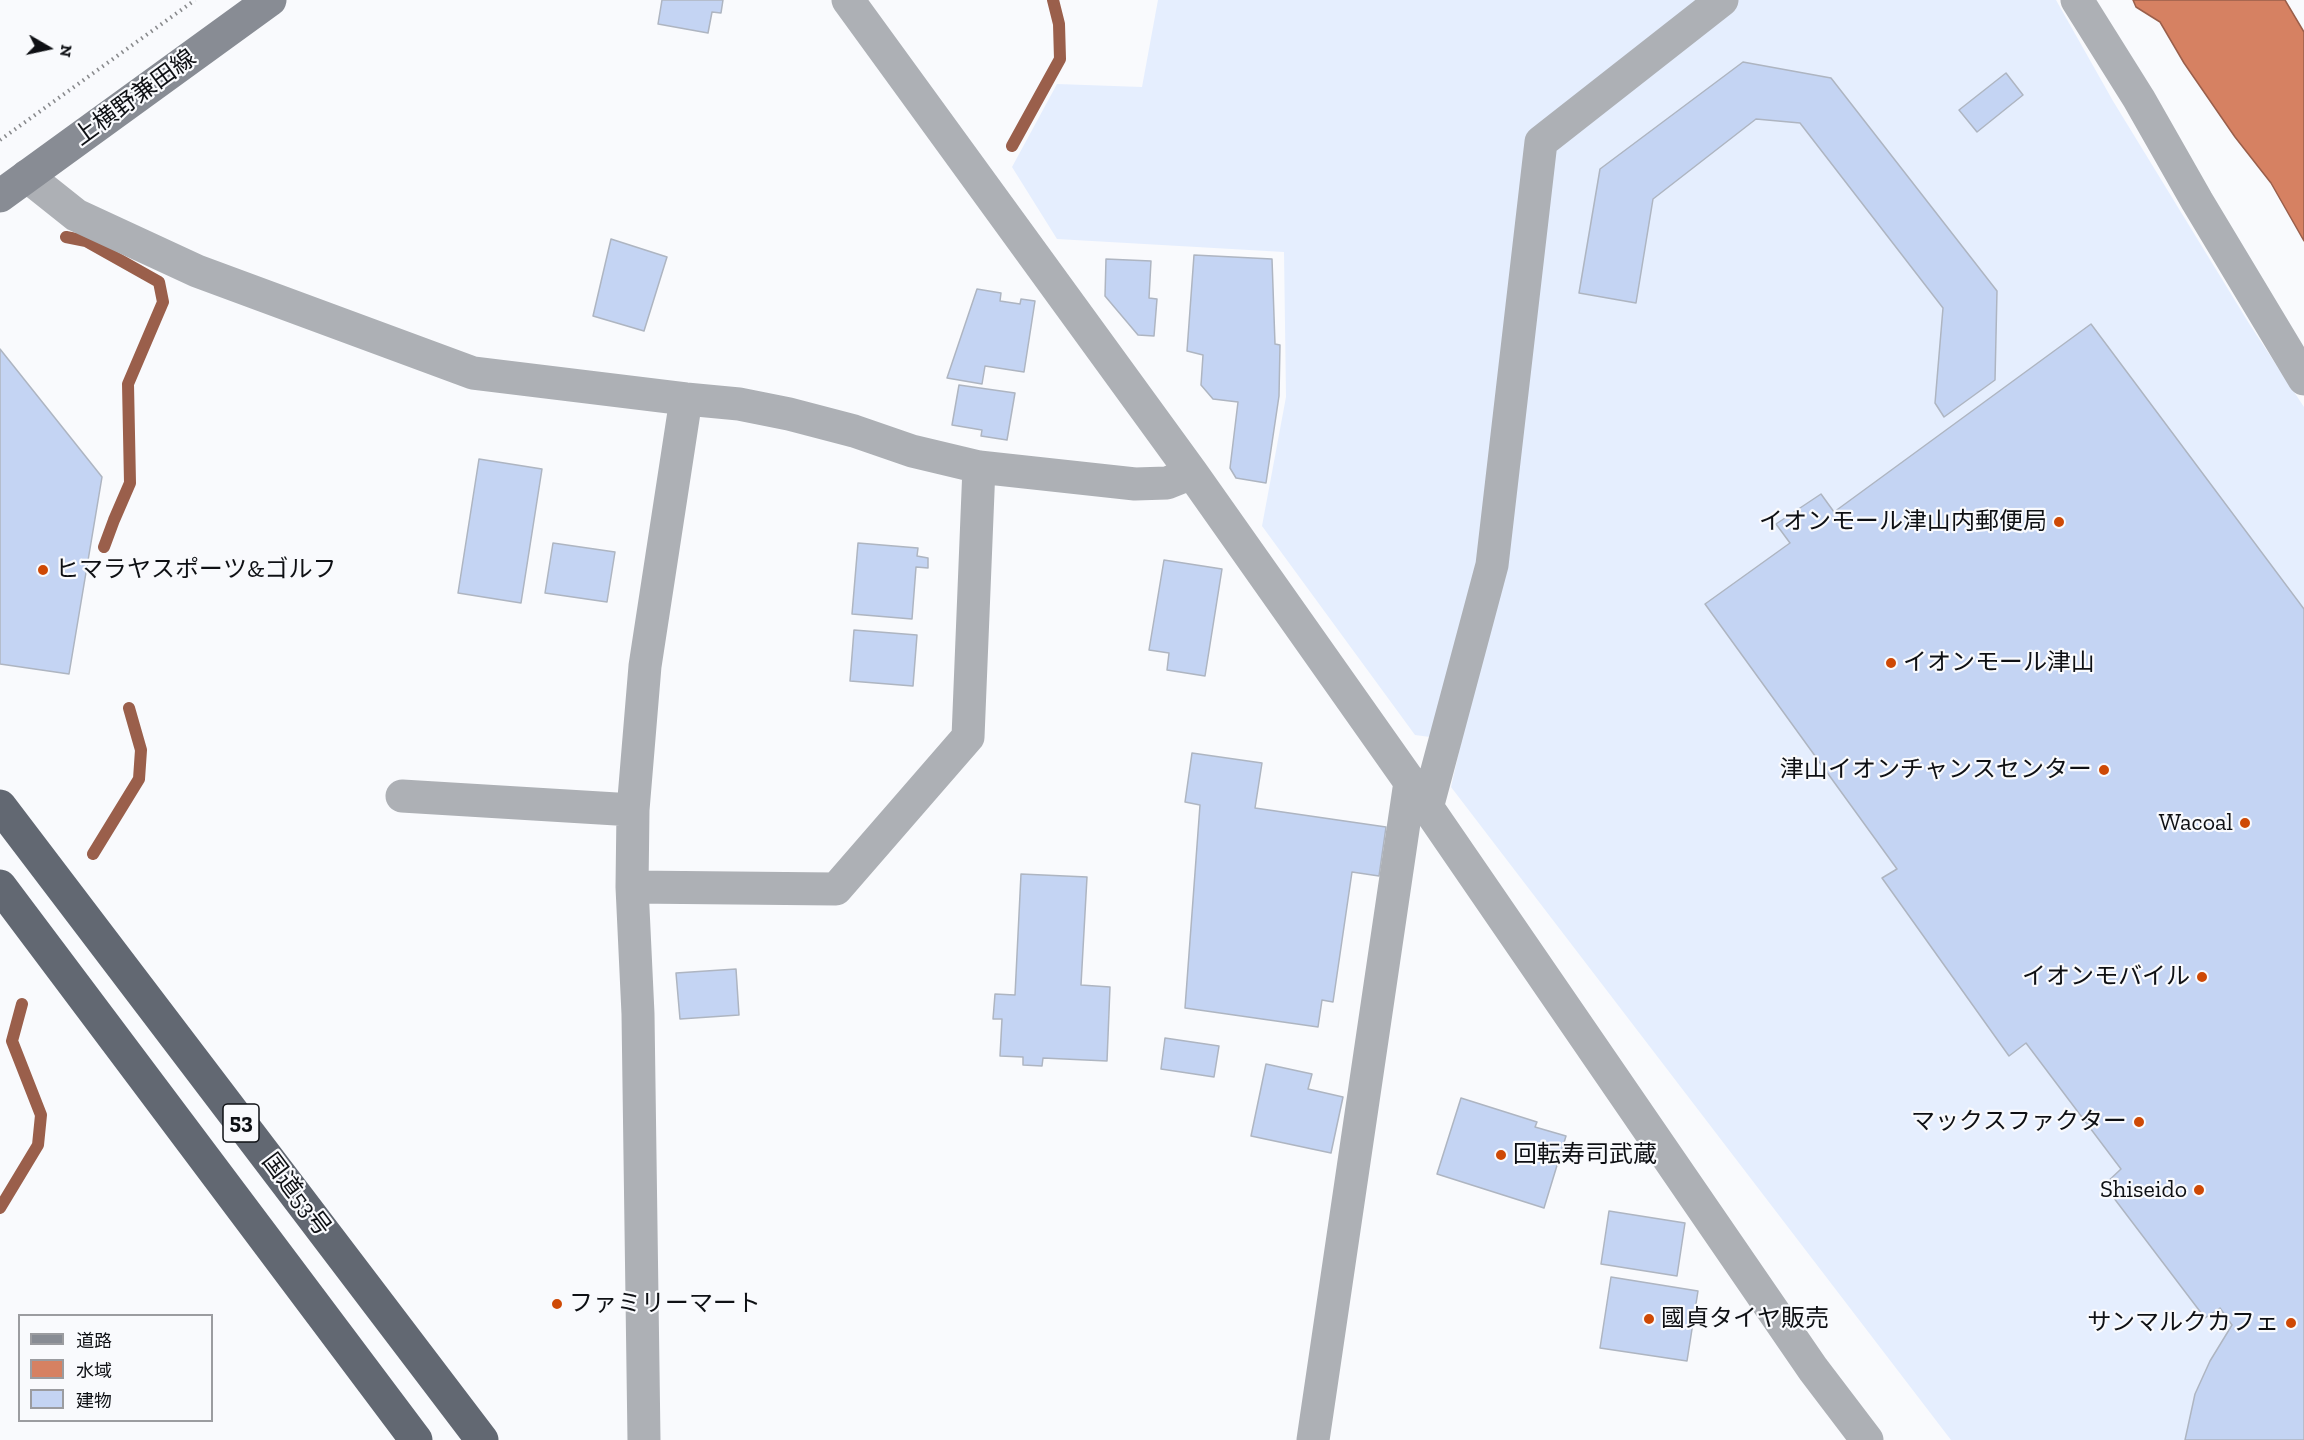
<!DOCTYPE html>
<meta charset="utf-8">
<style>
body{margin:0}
#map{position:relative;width:2304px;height:1440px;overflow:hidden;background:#f9fafd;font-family:"Zilla Slab","Noto Sans JP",serif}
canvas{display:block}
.legend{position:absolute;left:18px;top:1314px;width:195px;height:108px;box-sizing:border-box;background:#f9fafd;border:2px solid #9b9ca0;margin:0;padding:8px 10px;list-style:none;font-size:18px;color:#0e1014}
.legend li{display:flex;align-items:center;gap:12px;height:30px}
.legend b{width:30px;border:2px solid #9b9ca0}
.north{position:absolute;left:18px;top:18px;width:60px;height:60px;-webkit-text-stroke:4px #f9fafd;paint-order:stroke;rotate:99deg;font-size:16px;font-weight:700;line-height:24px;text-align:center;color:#0e1014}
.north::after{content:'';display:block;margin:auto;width:21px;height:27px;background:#0e1014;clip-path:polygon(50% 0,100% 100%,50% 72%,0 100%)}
</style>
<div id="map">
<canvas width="2304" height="1440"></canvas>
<ul class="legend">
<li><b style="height:8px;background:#888c94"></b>道路</li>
<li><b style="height:16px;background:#d68162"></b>水域</li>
<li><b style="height:16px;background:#c4d4f3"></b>建物</li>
</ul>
<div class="north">N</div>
</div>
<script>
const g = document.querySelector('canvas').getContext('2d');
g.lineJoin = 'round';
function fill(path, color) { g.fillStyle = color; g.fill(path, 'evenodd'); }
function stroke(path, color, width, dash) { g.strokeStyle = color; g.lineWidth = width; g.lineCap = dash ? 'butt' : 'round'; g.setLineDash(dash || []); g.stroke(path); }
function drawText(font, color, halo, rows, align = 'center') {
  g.font = font + ' "Zilla Slab","Noto Sans JP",serif'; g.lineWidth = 4.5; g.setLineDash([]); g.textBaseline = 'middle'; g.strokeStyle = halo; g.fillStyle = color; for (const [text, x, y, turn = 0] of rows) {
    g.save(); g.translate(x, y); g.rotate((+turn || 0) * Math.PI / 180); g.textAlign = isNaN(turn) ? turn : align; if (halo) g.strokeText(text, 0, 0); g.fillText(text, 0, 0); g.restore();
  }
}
const built = new Path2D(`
 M1158,0H1698L1530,132L1478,564L1430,737L1415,735L1262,526L1286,397L1284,252L1057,239L1012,167L1057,84L1142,87Z
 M1738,0H2056L2113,101L2250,325L2304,407V1440H1951L1451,787L1507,539L1556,145Z`);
const water = new Path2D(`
 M2133,0H2285L2304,32V241L2271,183L2235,137L2184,63L2160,22L2136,7Z`);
const stream = new Path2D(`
 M1012,146L1060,59L1059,24L1053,0
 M66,237L86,241L159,282L163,302L128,384L130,483L114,520L104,547
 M93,854L139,779L141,750L129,708
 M0,1208L38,1145L41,1115L12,1041L22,1004`);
const building = new Path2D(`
 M662,0H723L721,13L712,12L708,33L658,24Z
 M1743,62L1831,78L1997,291L1995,380L1944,417L1935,403L1943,308L1800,123L1756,119L1653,199L1636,303L1579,293L1600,169Z
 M2006,73L2023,95L1977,132L1959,110Z
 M611,239L667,257L644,331L593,316Z
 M1194,255L1272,259L1275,344L1280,345L1279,396L1266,483L1236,478L1230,468L1238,402L1213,399L1201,385L1203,355L1187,351Z
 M1106,259L1151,261L1149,298L1157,299L1154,336L1138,335L1105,296Z
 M977,289L1001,293L1000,301L1020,304L1021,299L1035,301L1024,372L985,366L982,384L947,378Z
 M2091,324L2304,609V1440H2185L2195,1394L2210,1361L2232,1325L2220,1308L2205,1318L2104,1185L2121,1169L2026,1043L2009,1056L1882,878L1897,869L1705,604L1790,543L1776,524L1821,494L1834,512Z
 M0,349L102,477L69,674L0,664Z
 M959,385L1015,393L1007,440L981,436L982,430L952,425Z
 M479,459L542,469L521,603L458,593Z
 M553,543L615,552L607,602L545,593Z
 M858,543L918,548L917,556L928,558V568L916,567L912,619L852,614Z
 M1164,560L1222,569L1205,676L1167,670L1169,653L1149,650Z
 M854,630L917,635L913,686L850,681Z
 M1192,753L1262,763L1255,808L1386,827L1379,876L1352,872L1333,1002L1322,1000L1318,1027L1185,1008L1200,805L1185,802Z
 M1021,874L1087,877L1081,985L1110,987L1107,1061L1043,1058L1042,1066L1023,1065V1057L1000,1056L1002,1019H993L995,994L1015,995Z
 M736,969L739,1015L680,1019L676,973Z
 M1165,1038L1219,1046L1214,1077L1161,1069Z
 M1266,1064L1312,1074L1308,1089L1343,1097L1331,1153L1251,1136Z
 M1461,1098L1537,1122L1535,1127L1566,1136L1544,1208L1437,1174Z
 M1609,1211L1685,1223L1677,1276L1601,1264Z
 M1611,1277L1698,1291L1687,1361L1600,1348Z`);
const path = new Path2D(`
 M0,140L195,0`);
const minor = new Path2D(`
 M848,0L1192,473L1410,782L1813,1369L1867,1440
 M2077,0L2139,99L2197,201L2304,379
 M27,176L76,215L197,271L473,373L686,399L739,404L789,414L854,431L912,451L979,467L1135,484L1167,483L1192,473
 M402,796L633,810
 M1427,808L1492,565L1541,142L1722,0
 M632,887L836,889L968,737L979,467
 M644,1440L638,1014L632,887L633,810L645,666L686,399
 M1313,1440L1410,782`);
const secondary = new Path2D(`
 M0,196L270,0`);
const trunk = new Path2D(`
 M0,806L482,1440
 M0,886L416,1440`);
const markers = [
 [2059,522,6,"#ce4905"],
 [43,570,6,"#ce4905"],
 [1891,663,6,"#ce4905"],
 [2104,770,6,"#ce4905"],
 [2245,823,6,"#ce4905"],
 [2202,977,6,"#ce4905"],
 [2139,1122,6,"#ce4905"],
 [1501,1155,6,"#ce4905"],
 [2199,1190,6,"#ce4905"],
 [557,1304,6,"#ce4905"],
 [1649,1319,6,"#ce4905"],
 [2291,1323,6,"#ce4905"]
];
const shields = [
 [241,1123,36]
];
const shieldNames = [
 ["53",241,1123]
];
const streetNames = [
 ["上横野兼田線",135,98,-36],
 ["国道53号",296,1195,53]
];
const poiNames = [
 ["イオンモール津山内郵便局",2047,522],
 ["ヒマラヤスポーツ&ゴルフ",55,570,"left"],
 ["イオンモール津山",1903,663,"left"],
 ["津山イオンチャンスセンター",2092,770],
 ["Wacoal",2233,823],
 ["イオンモバイル",2190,977],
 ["マックスファクター",2127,1122],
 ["回転寿司武蔵",1513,1155,"left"],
 ["Shiseido",2187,1190],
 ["ファミリーマート",569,1304,"left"],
 ["國貞タイヤ販売",1661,1319,"left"],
 ["サンマルクカフェ",2279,1323]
];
fill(built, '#e5eefe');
fill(water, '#d68162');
stroke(water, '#9a5f4b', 1.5);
stroke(stream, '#9a5f4b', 12);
fill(building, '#c4d4f3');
stroke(building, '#aeb5c1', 1.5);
stroke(path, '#898a8d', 4, [1.5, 4.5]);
stroke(minor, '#adb0b5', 33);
stroke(secondary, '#888c94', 33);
stroke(trunk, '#626872', 33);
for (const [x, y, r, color] of markers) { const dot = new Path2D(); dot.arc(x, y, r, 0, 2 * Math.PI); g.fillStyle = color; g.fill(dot); stroke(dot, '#f9fafd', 2); }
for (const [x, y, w] of shields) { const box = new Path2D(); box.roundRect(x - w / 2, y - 19, w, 38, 4.5); g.fillStyle = '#f9fafd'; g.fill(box); stroke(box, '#0e1014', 1.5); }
drawText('bold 22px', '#0e1014', null, shieldNames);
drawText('24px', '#0e1014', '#f9fafd', streetNames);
drawText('24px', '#0e1014', '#f9fafd', poiNames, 'right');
</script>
